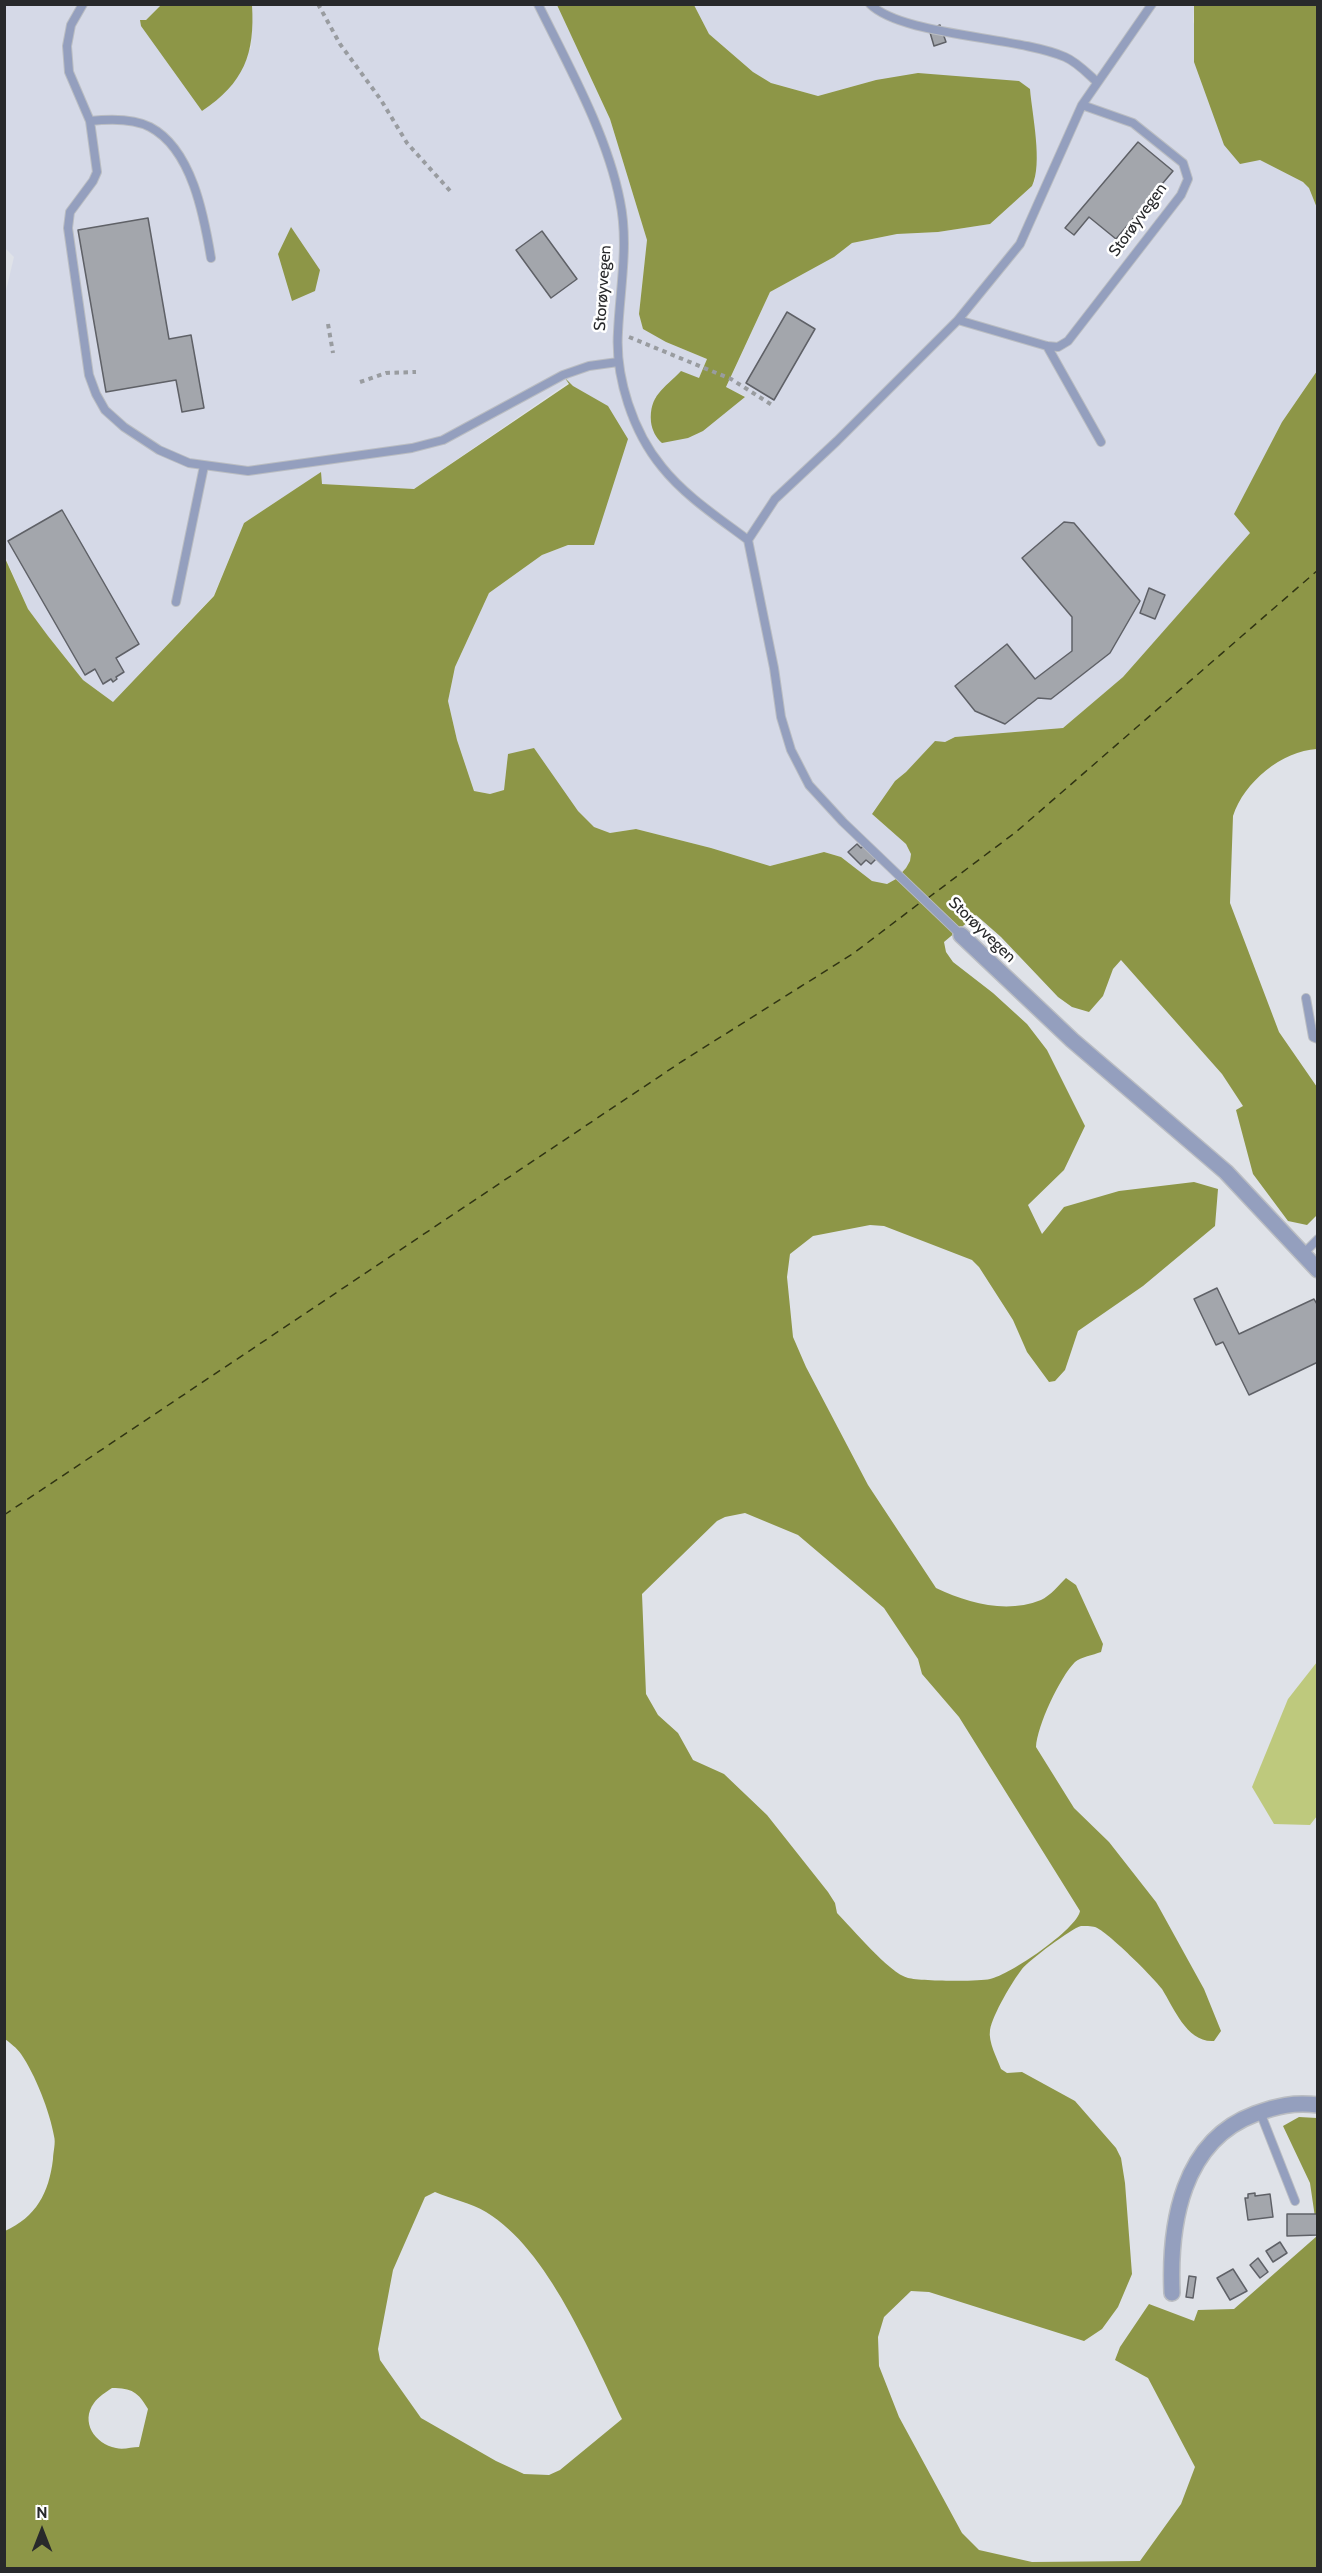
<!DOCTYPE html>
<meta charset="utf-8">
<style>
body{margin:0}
#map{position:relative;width:1322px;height:2573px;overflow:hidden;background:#dfe2e8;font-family:Cabin,sans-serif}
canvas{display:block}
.frame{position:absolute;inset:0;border:6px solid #28292b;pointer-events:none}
.north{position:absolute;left:12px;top:2501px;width:60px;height:60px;-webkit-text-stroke:4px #fff;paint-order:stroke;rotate:0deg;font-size:16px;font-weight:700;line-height:24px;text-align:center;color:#28292b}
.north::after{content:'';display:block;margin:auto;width:21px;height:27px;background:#28292b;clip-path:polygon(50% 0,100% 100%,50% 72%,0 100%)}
</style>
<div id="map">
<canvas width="1322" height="2573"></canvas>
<div class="frame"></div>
<div class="north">N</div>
</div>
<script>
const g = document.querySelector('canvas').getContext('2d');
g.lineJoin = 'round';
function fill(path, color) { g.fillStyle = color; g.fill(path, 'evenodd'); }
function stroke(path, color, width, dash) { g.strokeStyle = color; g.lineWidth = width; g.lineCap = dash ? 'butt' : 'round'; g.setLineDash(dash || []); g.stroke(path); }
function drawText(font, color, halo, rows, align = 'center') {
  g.font = font + ' Cabin,sans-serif'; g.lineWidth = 5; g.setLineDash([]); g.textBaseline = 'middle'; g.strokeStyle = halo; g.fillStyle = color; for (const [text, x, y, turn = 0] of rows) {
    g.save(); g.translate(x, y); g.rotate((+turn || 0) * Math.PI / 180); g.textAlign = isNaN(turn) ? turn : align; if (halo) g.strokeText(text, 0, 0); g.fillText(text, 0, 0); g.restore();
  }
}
const built = new Path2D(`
 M5,5H161L146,20L251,49L252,5H557L610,119L647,240L639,314L666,342L707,359L699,378L654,398L745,396L726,388L770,292L834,257L852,243L897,234L938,232L990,224L1032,186L1035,180L1036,152L1030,89L876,80L818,96L771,83L753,72L709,34L694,5H1194L1193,22L1260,160L1303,182L1309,188L1317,208V371L1282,422L1235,514L1251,533L1123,677L1063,728L955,737L945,742H935L906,772L895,781L872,814L906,844L911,854L910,861L906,868L896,879L887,884L872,881L841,857L824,852L770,866L711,848L636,829L610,833L594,827L578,811L508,754L504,790L490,794L474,791L457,740L448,701L455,667L489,593L542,555L568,545L573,386L569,382L414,489L321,484V472L244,523L214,595L113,702L83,680L48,636L28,609L5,556L4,299L14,257L5,248Z`);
const green = new Path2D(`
 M1317,1662V1816L1310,1825L1274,1824L1252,1787L1288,1699Z`);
const water = new Path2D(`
 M161,5H252C255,54 244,83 202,111L141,26L140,20H146Z
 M557,5H694L709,34L753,72L771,83L818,96L876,80L918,73L1019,81L1030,89C1032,114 1043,164 1032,186L990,224L938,232L897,234L852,243L834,257L770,292L726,387L745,397L703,431L688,438L662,443C656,438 652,430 651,422C649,395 664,389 681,371L699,378L707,359L666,342L643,329L639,314L647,240L610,119Z
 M1194,5H1317V208L1309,188L1303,182L1260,160L1240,164L1224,145L1194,62Z
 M291,227L320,270L315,291L292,301L278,254Z
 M1317,371V749C1282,751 1244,782 1233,816L1230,903L1279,1032L1317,1087V1215L1307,1225L1288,1221L1253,1174L1236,1110L1243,1106L1222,1074L1121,960L1113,969L1103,996L1089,1012L1072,1007L1058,997L1001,937L976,915L944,942L946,952L953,962L993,993L1027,1024L1047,1050L1085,1126L1064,1170L1028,1205L1042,1234L1064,1207L1119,1191L1194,1182L1218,1189L1215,1226L1143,1286L1078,1331L1065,1370L1055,1381L1049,1382L1027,1352L1013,1320L979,1267L972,1260L884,1226L870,1225L813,1236L790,1254L787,1277L793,1337L806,1367L868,1485L936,1588C968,1603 1006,1614 1041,1600C1050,1596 1059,1585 1066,1578L1076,1585L1103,1644L1101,1652C1093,1655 1081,1657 1075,1662C1060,1677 1037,1726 1036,1747L1074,1808L1109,1842L1156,1902L1204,1989L1221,2031L1214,2041C1187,2043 1174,2008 1162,1989C1154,1978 1107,1931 1095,1927C1092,1926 1084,1926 1081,1926C1072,1928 1028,1961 1022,1969C1012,1982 993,2014 990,2030C988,2042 997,2058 1001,2069L1007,2073L1022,2072L1075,2101L1116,2148L1121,2158L1125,2183L1132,2274L1118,2307L1102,2329L1084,2341L929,2292L911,2291L884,2317L878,2337L879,2366L899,2417L962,2533L979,2550L1032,2562L1140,2561L1181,2504L1195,2467L1148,2378L1115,2360L1120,2347L1149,2304L1194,2321L1198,2310L1234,2309L1317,2236V2568H5V2231C36,2217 49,2193 53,2159C53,2152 56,2143 54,2136C50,2112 35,2074 21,2054C17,2048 10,2043 4,2038V556L28,609L48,636L83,680L113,702L214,596L244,523L321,472L322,484L414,489L569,384L565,378L573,386L608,406L628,439L594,545H568L542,555L489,593L455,667L448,701L457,740L474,791L490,794L504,790L508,754L534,748L578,811L594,827L610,833L636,829L711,848L770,866L824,852L841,857L872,881L887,884L896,879L906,868L910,861L911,854L906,844L872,814L895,781L906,772L935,741L945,742L955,737L1063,728L1123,677L1250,533L1234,514L1282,422ZM745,1513L798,1535L884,1608L918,1659L922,1674L959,1717L1080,1911C1077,1929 1010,1975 990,1979C978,1982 920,1981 908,1978C889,1973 852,1928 837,1913L835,1903L828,1892L767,1815L724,1774L693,1760L678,1733L658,1715L646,1694L642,1594L717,1521L725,1517ZM435,2192C451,2199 471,2203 486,2212C548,2249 591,2355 622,2419L560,2470L549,2475L524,2474L496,2461L421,2418L380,2360L378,2349L393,2270L425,2197ZM112,2388C132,2388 138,2392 148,2409L139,2447C132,2447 123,2450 116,2448C95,2444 80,2422 94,2403C98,2397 106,2392 112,2388Z
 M1299,2117L1317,2118V2231L1310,2183L1283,2126Z`);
const ferry = new Path2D(`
 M928,898L1016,832L1318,570
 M4,1515L681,1062L854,953L921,902`);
const building = new Path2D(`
 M940,25L946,42L934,46L929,29Z
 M1138,142L1173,171L1116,239L1089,217L1074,235L1065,228Z
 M148,218L169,339L191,335L204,408L182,412L176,380L106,392L78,230Z
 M542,231L577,279L551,298L516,250Z
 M787,312L815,329L774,400L746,383Z
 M62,510L139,644L116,658L124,672L116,677L117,679L113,682L111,679L103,684L95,669L85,675L8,541Z
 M1064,522L1074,523L1140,601L1110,653L1051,699L1038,698L1005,724L975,711L955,686L1007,644L1035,679L1072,651V617L1022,558Z
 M1149,588L1165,595L1155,619L1140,613Z
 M857,844L861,848L863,846L876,859L871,864L866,860L861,865L848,852Z
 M1217,1288L1239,1334L1314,1299L1318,1306V1362L1249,1395L1223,1342L1216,1345L1194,1299Z
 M1255,2193V2196L1270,2194L1273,2217L1248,2220L1245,2198H1248V2194Z
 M1287,2214H1318V2235L1287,2236Z
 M1280,2242L1287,2253L1273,2262L1266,2251Z
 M1258,2258L1268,2272L1260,2278L1250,2265Z
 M1233,2269L1247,2291L1230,2300L1217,2278Z
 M1189,2276L1196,2277L1193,2298L1186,2297Z`);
const path = new Path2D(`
 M318,4L340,44L381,100L407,143L452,193
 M328,324L333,353
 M629,337L731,379L772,405
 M360,382L386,373L416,372`);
const lane = new Path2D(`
 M83,4L71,25L67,46L69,72L90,121L97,172L93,181L70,212L68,228L89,375L96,394L105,410L124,427L159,450L189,463L248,471L412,448L443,440L563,375L589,366L618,362
 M538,4C568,65 607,134 620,201C629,244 620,288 618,332C615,377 633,432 662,467C685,496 719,518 748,540L774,668L781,717L791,750L809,785L843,822L961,935
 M870,4C902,36 1016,36 1065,57C1077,62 1088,74 1097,82
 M90,121C108,119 133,118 150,127C192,149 204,216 211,258
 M958,320L1047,346L1058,347L1068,341L1181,195L1188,179L1183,163L1133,123L1082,105
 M1047,346L1101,442
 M748,540L775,499L837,441L958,320L1020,244L1082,105L1152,4
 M176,602L204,466
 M1306,998L1313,1037L1318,1039
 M1303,1254L1318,1239
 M1260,2112L1295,2201`);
const street = new Path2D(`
 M961,935L1072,1040L1226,1172L1318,1270
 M1172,2293C1169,2224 1182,2141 1255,2114C1277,2106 1294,2102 1318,2105`);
const streetNames = [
 ["Storøyvegen",1138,220,-54],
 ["Storøyvegen",603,288,-86],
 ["Storøyvegen",982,930,44]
];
fill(built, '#d5d9e7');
fill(green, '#bec97d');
fill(water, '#8d9647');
stroke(ferry, '#313513', 1.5, [8, 6]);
fill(building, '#a3a6ac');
stroke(building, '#5f6167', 1.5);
stroke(lane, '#babdc2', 10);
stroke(street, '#babdc2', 18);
stroke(path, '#999ca0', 4, [4.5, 4.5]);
stroke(lane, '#949fbe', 8);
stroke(street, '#949fbe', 15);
drawText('16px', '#28292b', '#fff', streetNames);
</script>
